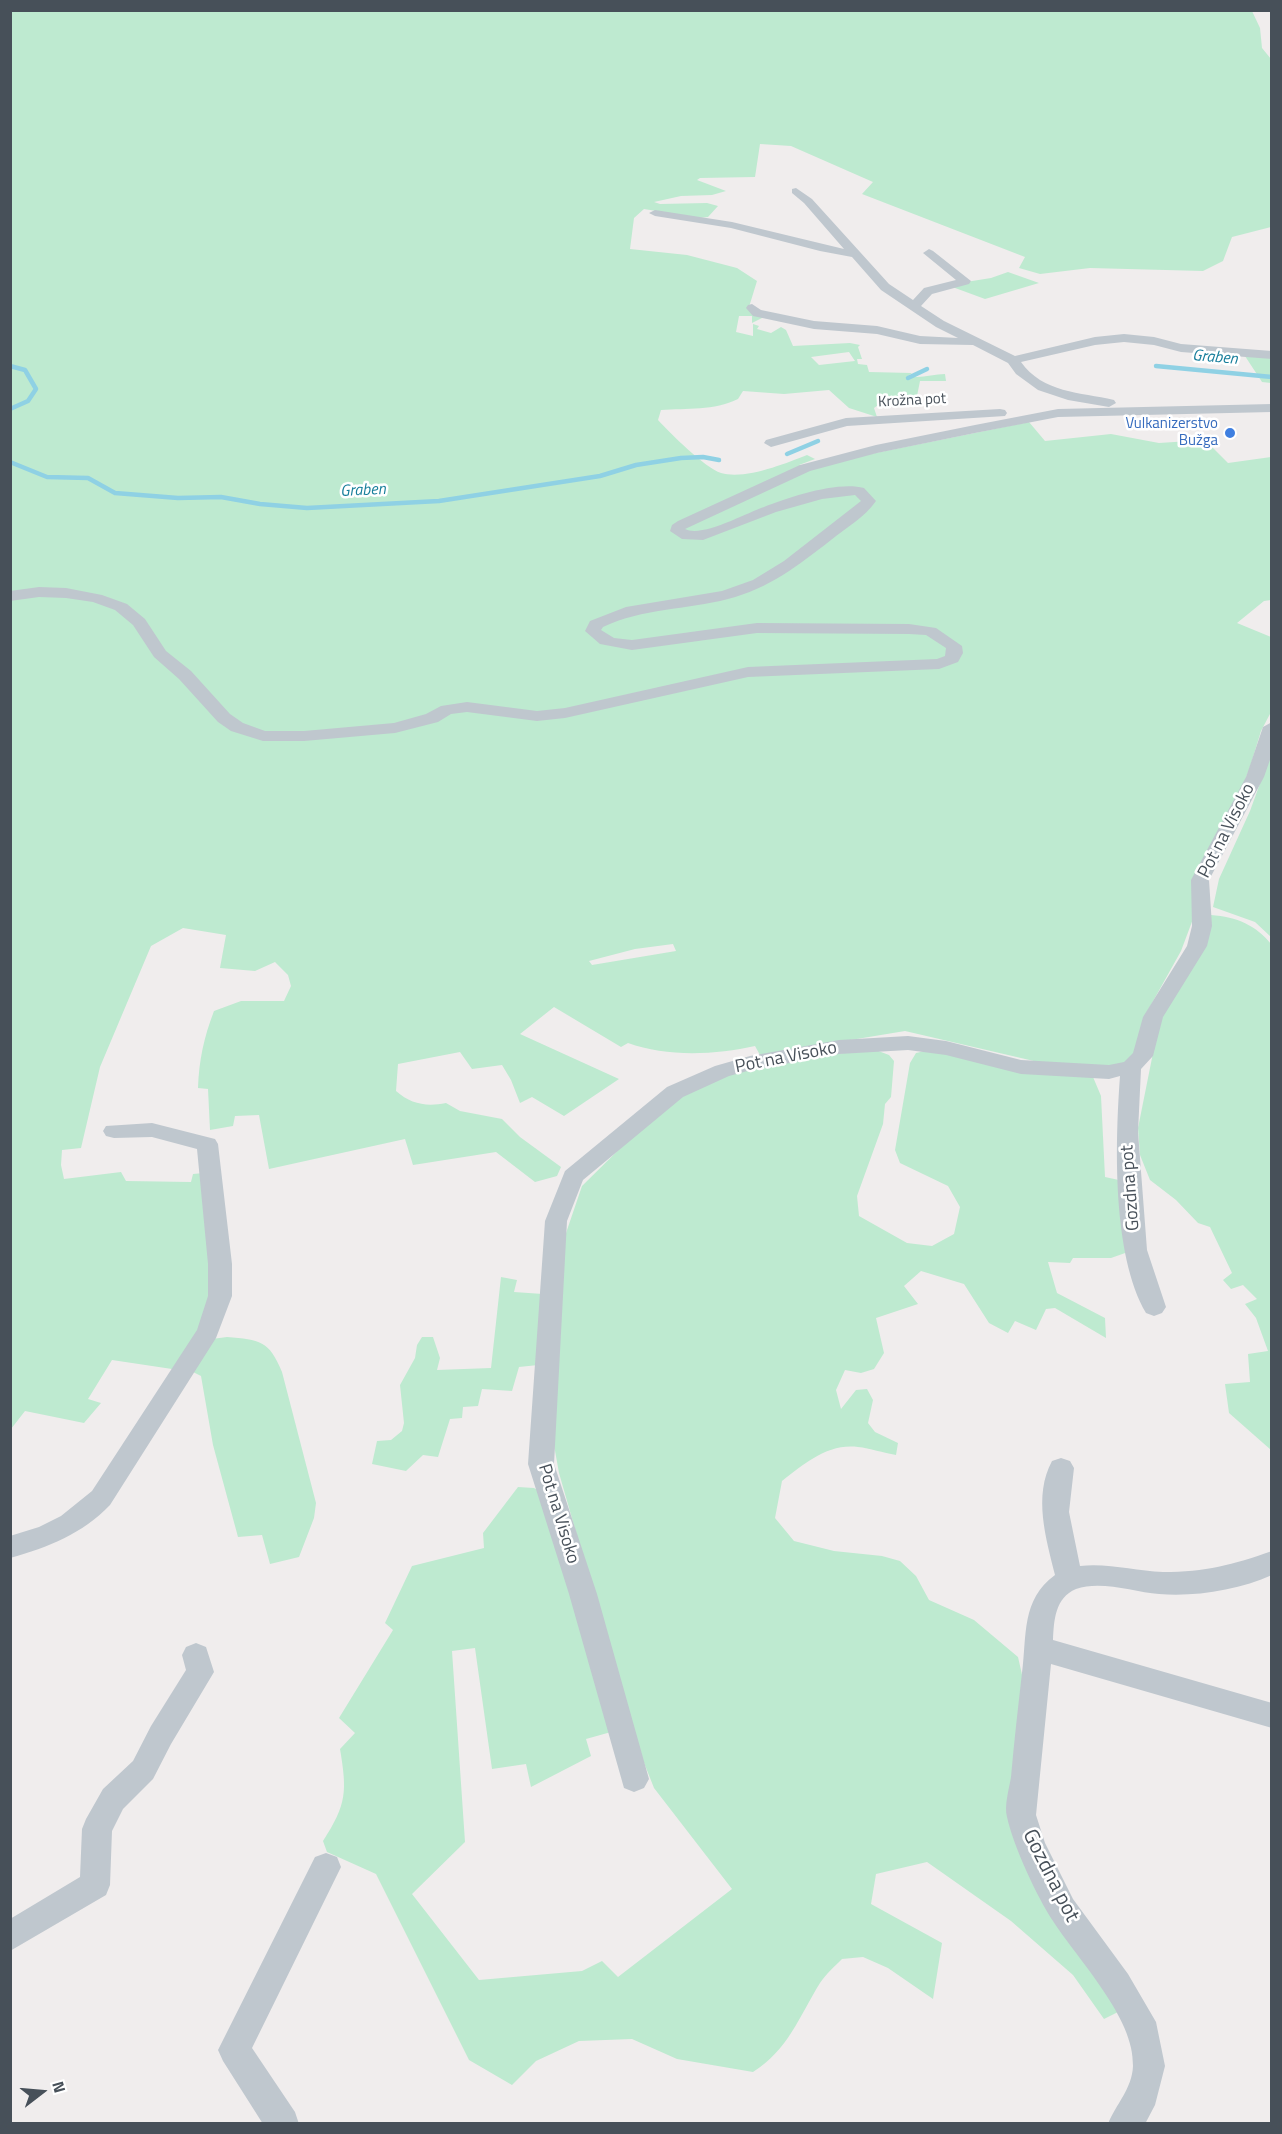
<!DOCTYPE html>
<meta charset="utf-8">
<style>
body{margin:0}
#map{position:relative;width:1282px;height:2134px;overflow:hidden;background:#f0eded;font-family:"Titillium Web",sans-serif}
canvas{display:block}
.frame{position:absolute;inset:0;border:12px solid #475059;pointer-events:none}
.north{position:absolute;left:12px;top:2062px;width:60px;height:60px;-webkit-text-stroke:4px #fff;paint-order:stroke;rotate:74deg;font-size:16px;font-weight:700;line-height:24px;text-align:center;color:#475059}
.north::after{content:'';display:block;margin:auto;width:21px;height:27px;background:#475059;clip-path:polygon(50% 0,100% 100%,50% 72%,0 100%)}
</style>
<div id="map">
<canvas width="1282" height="2134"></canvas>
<div class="frame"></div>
<div class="north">N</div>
</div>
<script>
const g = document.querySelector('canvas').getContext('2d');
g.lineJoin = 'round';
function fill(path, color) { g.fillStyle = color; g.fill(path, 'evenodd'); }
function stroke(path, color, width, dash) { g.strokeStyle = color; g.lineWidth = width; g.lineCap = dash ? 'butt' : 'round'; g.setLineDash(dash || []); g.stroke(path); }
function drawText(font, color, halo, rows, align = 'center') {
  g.font = font + ' "Titillium Web",sans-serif'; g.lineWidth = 5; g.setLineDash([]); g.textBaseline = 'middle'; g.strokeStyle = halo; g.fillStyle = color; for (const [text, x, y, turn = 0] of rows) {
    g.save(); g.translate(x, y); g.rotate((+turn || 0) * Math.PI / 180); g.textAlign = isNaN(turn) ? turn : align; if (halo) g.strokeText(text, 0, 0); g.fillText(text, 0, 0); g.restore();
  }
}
const green = new Path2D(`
 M11,11H1252L1260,28L1262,48L1271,59V227L1232,237L1223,261L1203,271L1090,268L1040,274L1019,268L1025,257L862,194L873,182L791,146L760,144L755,177L700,178L697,180L726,191L712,195L681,196L654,202L660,204L707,203L718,206L708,217L699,218L644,209L634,218L630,249L687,255L737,268L757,281L749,307L766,316L752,323V316H739L736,332L753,336V324L759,326L757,329L771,333L781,327L786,330L793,346L850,343L860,345L858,347L862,359H857L858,364L867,365L869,372L912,373L908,376C920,379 933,374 945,374L946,381H920L917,396C899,395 889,396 874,408L877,417L849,408L829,390L784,394L743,391L738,399C714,411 687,408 661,410L658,420C670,433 705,468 721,473C745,480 784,464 807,455L815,459L799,465H816L1029,422L1045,441L1111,434L1159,443L1205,440L1228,463L1271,457V600L1264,601L1237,623L1271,637V712L1261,731L1250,767L1181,951L1147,1012L1139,1045L1126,1064L1111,1067L1051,1065L905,1031L760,1055L755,1046C715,1055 666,1057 628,1043L621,1047L554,1007L520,1034L619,1079L564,1116L532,1097L520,1103L511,1080L502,1065L472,1069L460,1052L398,1064L396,1091C411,1104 426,1107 446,1103L460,1111L502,1119L520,1137L561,1167L557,1176L535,1182L496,1152L413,1165L405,1139L269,1169L259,1115L235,1116L233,1126L210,1130L208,1089L198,1088C199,1060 204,1037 214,1011L241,1001H284L291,986L288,975L275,962L255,971L220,968L226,935L183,928L151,946L100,1067L81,1148L62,1150L61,1165L64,1179L121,1172L126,1181L191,1182L193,1174L204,1173L211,1305L201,1331L172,1369L112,1360L88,1399L101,1403L84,1423L25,1411L11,1429ZM849,352L855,361L819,365L811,357ZM673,944L676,951L592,965L589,961L635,949Z
 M1008,272L1039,283L985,299L947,285L991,278Z
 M1243,353L1271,355V383L1262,382Z
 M1271,753V937L1255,922L1213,907L1219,879L1250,811Z
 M1211,915C1237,917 1256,925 1272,945L1271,1450L1229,1413L1225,1384L1250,1382L1248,1354L1268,1351L1256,1318L1245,1304L1257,1299L1243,1285L1231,1289L1223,1280L1232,1273L1210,1227L1198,1223L1176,1200L1150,1180L1140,1155L1138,1128L1152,1058L1158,1018L1205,947Z
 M873,1049L889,1055L894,1061L891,1097L885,1104L883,1124L857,1196L859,1216L907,1243L932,1246L954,1234L960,1207L948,1186L900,1163L895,1150L910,1063L916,1053L929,1050L1093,1077L1101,1096L1105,1177L1128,1182V1252L1111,1258H1073L1070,1263L1048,1262L1057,1293L1105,1318L1106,1338L1055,1308L1046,1309L1036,1330L1015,1321L1008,1333L989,1323L964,1284L921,1271L904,1286L918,1304L876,1318L884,1353L874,1369L861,1373L845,1370L836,1390L841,1409L856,1390L867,1389L873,1400L868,1423L875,1432L898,1443L896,1455C883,1453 870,1448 858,1447C828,1443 804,1464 782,1481L775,1518L794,1541L834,1551L882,1556L900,1561L916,1576L929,1600L974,1620L1018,1657L1023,1679L1012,1805L1122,2010L1104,2019L1073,1975L1011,1921L927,1862L876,1874L871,1904L942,1943L933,1999L888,1968L863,1957L842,1959C835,1966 826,1974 820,1983C799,2017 788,2050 753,2072L677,2059L632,2039L579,2041L536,2061L512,2085L469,2060L376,1874L327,1852L323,1841C347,1804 347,1791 340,1749L355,1733L339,1718L393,1630L385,1623L412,1566L484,1548L483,1533L518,1487L534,1488L549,1497L611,1732L586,1739L591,1756L531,1787L526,1764L492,1769L475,1648L452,1651L465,1842L412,1894L479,1980L582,1971L602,1961L618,1977L732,1889L654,1788L637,1745L559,1473L552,1434L565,1236L582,1186L669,1100L695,1087L757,1065Z
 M501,1277L517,1280L514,1292L543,1294L538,1365L519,1367L512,1391L482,1389L478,1406L463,1407L462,1418L450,1419L438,1457L423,1455L406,1471L372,1464L377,1441L391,1440L402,1431L404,1423L400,1385L415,1358L417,1345L422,1337H433L440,1358L437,1370L491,1368Z
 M227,1337C260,1340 269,1340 282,1372L316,1503L314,1518L299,1557L270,1564L262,1535L238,1537L213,1445L201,1376L189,1370L212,1339Z`);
const stream = new Path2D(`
 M10,366L25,370L36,389L28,401L10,409
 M1156,366L1272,377
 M908,378L927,369
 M787,454L818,441
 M10,462L47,477L88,478L115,493L178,498L221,497L260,504L307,508L439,501L600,476L636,465L681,458L703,457L719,460`);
const minor = new Path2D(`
 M796,188L812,199L889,284L913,300L924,288L956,280L923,253L929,249L933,251L971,281L969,284L932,294L921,306L944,321L1015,356L1095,337L1124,334L1154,337L1181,344L1272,351V359L1181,352L1154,345L1124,342L1095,345L1021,362C1043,393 1080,392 1114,400L1116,403L1109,407L1068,400L1038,390L1016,374L1008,363L973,345L920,344L877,334L814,329L753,316L746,308L748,305L752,304L761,310L814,321L877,326L920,336L958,338L936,327L881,290L852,257L820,251L731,228L655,216L649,213L655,210L732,222L844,249L804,203L792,193V189Z
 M1272,404V412L1058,417L975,433L877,453L810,471L685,529C702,538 746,513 764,507C790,497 837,481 864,488L876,501C865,517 846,528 831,540C799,565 768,589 728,599C686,610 643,608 603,627L601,630L614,638L632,640L757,623L909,624L936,628L962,646L963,653L958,662L939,669L748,677L565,718L537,721L467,712L451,714L438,722L395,733L304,741H263L231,731L218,722L179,679L154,657L133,625L115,610L93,602L66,598L39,597L10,601V591L39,587L66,588L102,595L127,604L145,619L166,651L191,671L230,714L243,723L265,731H304L394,723L426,714L441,706L467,702L537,711L565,708L748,667L937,659L945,656L946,648L926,635L909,634L757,633L632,650L600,644L585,631L590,621L626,607L722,591L753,580L784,561L861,501L855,495L822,499L776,512L703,540L682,539L670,531L672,525L678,521L800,465L876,445L975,425L1058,409Z
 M1000,409L1005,410L1007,413L1005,416L847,426L771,447L764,443L766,440L846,418Z
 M1272,722V754L1264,777L1209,880L1212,926L1207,946L1163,1017L1153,1056L1141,1069L1138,1132L1147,1250L1166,1307L1162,1313L1154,1316L1146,1313C1112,1254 1115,1144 1120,1076L1109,1079L1021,1074L946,1055L908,1050L839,1054L751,1070L729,1076L683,1097L583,1180L567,1221L554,1464L597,1594L649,1779L644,1788L634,1792L624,1788L569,1594L528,1464L545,1221L565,1171L667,1087L715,1066L750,1056L839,1040L908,1036L946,1041L1021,1060L1109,1065L1124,1062L1133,1053L1143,1017L1187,946L1192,926L1191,880L1246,777L1263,727Z
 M152,1123L215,1139L218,1144L232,1264V1296L216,1338L110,1505C82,1534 49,1547 10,1558V1536L39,1527L61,1516L92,1491L197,1330L208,1296V1264L197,1149L152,1137L114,1138L106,1136L103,1131L106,1126Z
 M1061,1458L1070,1461L1074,1468L1069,1512L1080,1566C1109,1563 1135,1571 1163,1572C1206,1572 1232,1565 1272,1551V1575C1239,1590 1195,1597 1159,1594C1134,1592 1101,1580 1076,1589C1055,1598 1054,1620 1053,1640L1272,1703V1728L1051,1664L1036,1815L1045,1843L1073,1899L1128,1974L1156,2022L1165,2066L1155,2105L1145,2124H1108C1116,2104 1132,2089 1133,2066C1135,2018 1078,1960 1053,1921C1037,1897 1013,1845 1007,1817C1004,1806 1009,1789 1011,1777C1014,1742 1018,1708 1022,1673C1027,1635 1021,1600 1055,1575C1046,1538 1033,1496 1052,1461Z
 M196,1643L206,1647L214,1672L171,1744L153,1779L123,1809L112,1831L110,1885L106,1895L10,1951V1919L80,1877L82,1829L86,1819L103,1789L133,1761L151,1726L186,1670L182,1655L186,1647Z
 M326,1853L337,1857L341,1867L252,2048L295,2112L299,2124H263L223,2061L218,2050L315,1857Z`);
const markers = [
 [1230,433,6,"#3f7fe0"]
];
const farStreetnames = [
 ["Krožna pot",912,401,-3]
];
const farShopnames = [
 ["Vulkanizerstvo",1218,424],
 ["Bužga",1218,441]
];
const farWaternames = [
 ["Graben",1215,358,5],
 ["Graben",363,491,-3]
];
const streetNames = [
 ["Pot na Visoko",1227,831,-63],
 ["Pot na Visoko",786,1058,-11],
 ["Gozdna pot",1131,1188,-94],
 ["Pot na Visoko",558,1514,73]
];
const nearStreetnames = [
 ["Gozdna pot",1050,1876,63]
];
fill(green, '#beead0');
stroke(stream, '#8fd1e4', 4.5);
fill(minor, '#bfc7ce');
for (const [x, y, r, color] of markers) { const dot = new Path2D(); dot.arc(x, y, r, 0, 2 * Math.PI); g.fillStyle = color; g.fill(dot); stroke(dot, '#fff', 2); }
drawText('15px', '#475059', '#fff', farStreetnames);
drawText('15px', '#366cbe', '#fff', farShopnames, 'right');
drawText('italic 16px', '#177e9b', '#fff', farWaternames);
drawText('18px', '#475059', '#fff', streetNames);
drawText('21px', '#475059', '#fff', nearStreetnames);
</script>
